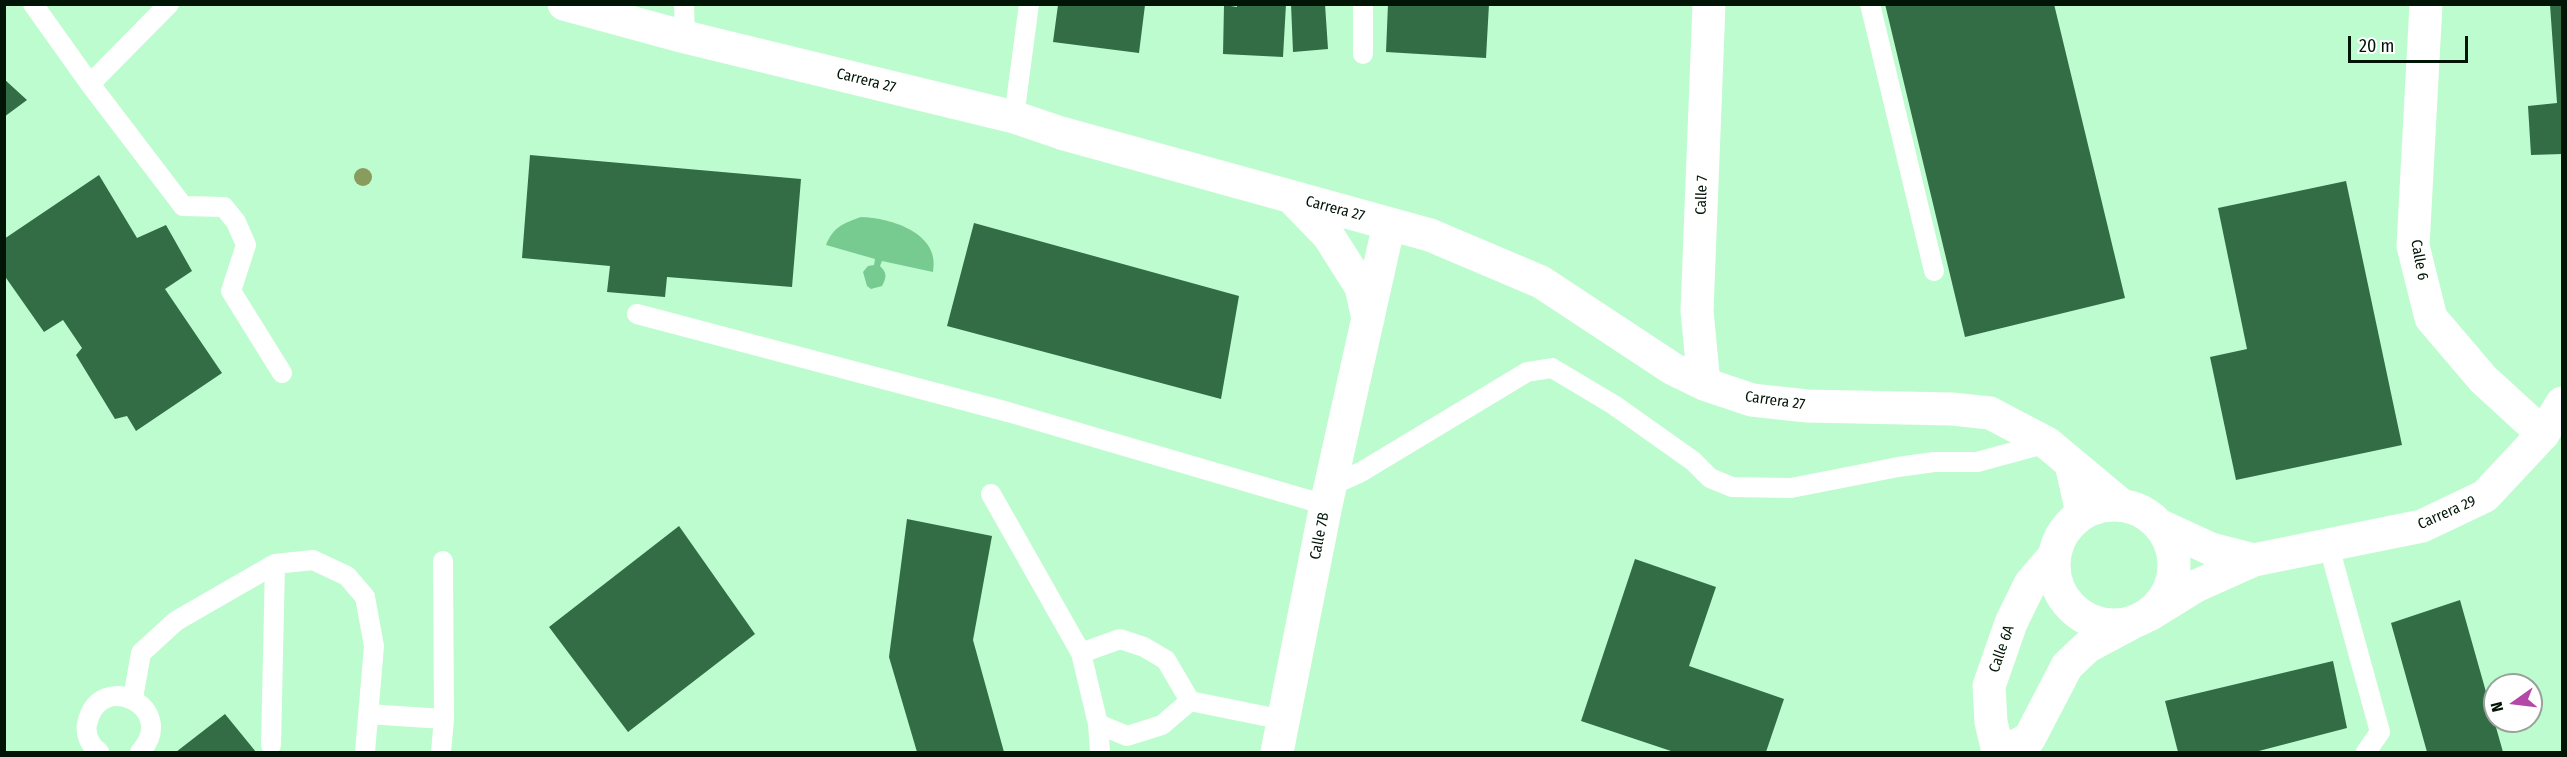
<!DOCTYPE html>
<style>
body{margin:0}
#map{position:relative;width:2567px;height:757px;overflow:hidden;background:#bdfcce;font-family:"Fira Sans Condensed",sans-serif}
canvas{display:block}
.frame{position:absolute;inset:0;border:6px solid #001506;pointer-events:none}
.north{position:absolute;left:2483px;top:673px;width:60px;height:60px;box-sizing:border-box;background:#fff;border:2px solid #99a19b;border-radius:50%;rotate:256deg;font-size:16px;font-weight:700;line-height:24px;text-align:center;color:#001506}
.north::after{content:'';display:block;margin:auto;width:21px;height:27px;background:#b448a7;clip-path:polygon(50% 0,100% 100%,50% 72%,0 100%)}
.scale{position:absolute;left:2348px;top:36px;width:120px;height:27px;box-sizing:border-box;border:3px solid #001506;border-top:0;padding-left:8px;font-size:18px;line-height:21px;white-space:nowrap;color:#001506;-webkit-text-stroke:4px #fff;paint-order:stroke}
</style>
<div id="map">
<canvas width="2567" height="757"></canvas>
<div class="frame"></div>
<div class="north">N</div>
<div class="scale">20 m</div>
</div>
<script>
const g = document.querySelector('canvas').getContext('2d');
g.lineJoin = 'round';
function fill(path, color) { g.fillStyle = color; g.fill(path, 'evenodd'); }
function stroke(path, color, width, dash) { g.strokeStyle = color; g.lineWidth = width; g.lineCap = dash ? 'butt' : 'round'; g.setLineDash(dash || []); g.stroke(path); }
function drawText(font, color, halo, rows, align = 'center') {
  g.font = font + ' "Fira Sans Condensed",sans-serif'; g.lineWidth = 4.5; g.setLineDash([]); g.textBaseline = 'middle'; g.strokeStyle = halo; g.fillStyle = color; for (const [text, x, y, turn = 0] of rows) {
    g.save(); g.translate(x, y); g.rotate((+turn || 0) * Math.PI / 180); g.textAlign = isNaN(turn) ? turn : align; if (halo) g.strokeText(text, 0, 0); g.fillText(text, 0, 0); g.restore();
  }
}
const water = new Path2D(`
 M861,217C891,218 941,233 933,272L882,261L880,266C887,273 887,277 882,286L871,289L867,286L863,272L868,266L874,265L875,259L826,245C833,227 844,223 861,217Z`);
const building = new Path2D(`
 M1237,4H1286L1283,57L1223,54L1224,5L1237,7Z
 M1291,4H1325L1328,49L1293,52Z
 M1388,4H1489L1486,58L1386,52Z
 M1885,4H2054L2125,298L1965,337Z
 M1058,5H1145L1139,53L1053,42Z
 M2550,5H2562V154L2531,155L2528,106L2557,103Z
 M4,79L27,100L4,117Z
 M530,155L801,179L792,287L667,277L665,297L607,292L610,266L522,258Z
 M99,175L137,238L166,225L192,271L165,289L222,373L136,431L127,416L115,419L76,355L82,348L63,320L44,332L4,275V239Z
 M2346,181L2402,445L2236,480L2210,357L2247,349L2218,208Z
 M974,223L1239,296L1221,399L947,326Z
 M907,519L992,536L973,640L1004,752H917L889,657Z
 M679,526L755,634L628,732L549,627Z
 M1635,559L1716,587L1689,666L1784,699L1766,752H1674L1581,721Z
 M2460,600L2503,752H2427L2391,623Z
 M2333,661L2347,728L2255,752H2178L2165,701Z
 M225,714L256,752H176Z`);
const service = new Path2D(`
 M33,4L90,84L183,206L224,207L236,222L246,245L231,291L282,373
 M684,4L685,37
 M1870,4L1934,271
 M1363,54V4
 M90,84L169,4
 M1014,117L1029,4
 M637,314L1008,412L1326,505
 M1332,485L1361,472L1527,372L1552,368L1614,405L1693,461L1710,478L1732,487L1791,488L1898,467L1934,462H1977L2047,443
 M991,494L1081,653L1098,724L1100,752
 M2328,543L2380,732L2366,752
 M1081,653L1120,639L1144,647L1166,660L1190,701L1284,720
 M133,698L141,653L176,621L275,564
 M368,714L444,719L443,561
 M1098,724L1127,736L1162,725L1190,701
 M271,745L275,564L313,560L347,576L365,597L374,646L365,752
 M99,752C90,745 85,735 87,724C99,667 180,708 140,752
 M441,752L444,719`);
const minor = new Path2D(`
 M564,4L685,37L1014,117L1061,133L1430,235L1541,282L1673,369L1704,384L1752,400L1807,406L1952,409L1990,413L2047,443L2120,504
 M2426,4L2413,246L2431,318L2483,379L2543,434
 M1292,198L1328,235L1361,287L1368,319
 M1704,384L1697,311L1709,4
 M2071,464L2082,513
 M1277,752L1326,505L1389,224`);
const tertiary = new Path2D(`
 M2054 565a60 60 0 1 1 120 0a60 60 0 1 1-120 0Z
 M2161,526L2211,549L2254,560
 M2149,615L2196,586L2254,560L2422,526L2485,496L2543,434L2562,403
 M1998,752L1991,722L1989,686L2011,623L2030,584L2054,556
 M2004,752L2029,739L2067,666L2087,647L2130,624`);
const trees = [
 [363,177]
];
const streetNames = [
 ["Carrera 27",866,81,14],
 ["Calle 7",1702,195,-88],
 ["Carrera 27",1335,209,15],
 ["Calle 6",2419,260,80],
 ["Carrera 27",1775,401,8],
 ["Carrera 29",2447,513,-24],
 ["Calle 7B",1320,536,-79],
 ["Calle 6A",2002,649,-71]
];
fill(water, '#77cb91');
fill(building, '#326d46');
stroke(service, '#fff', 20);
stroke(minor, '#fff', 33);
stroke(tertiary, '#fff', 33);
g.fillStyle = '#8a9c5d';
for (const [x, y] of trees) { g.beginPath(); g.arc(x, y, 9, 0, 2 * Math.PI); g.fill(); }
drawText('15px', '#001506', '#fff', streetNames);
</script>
